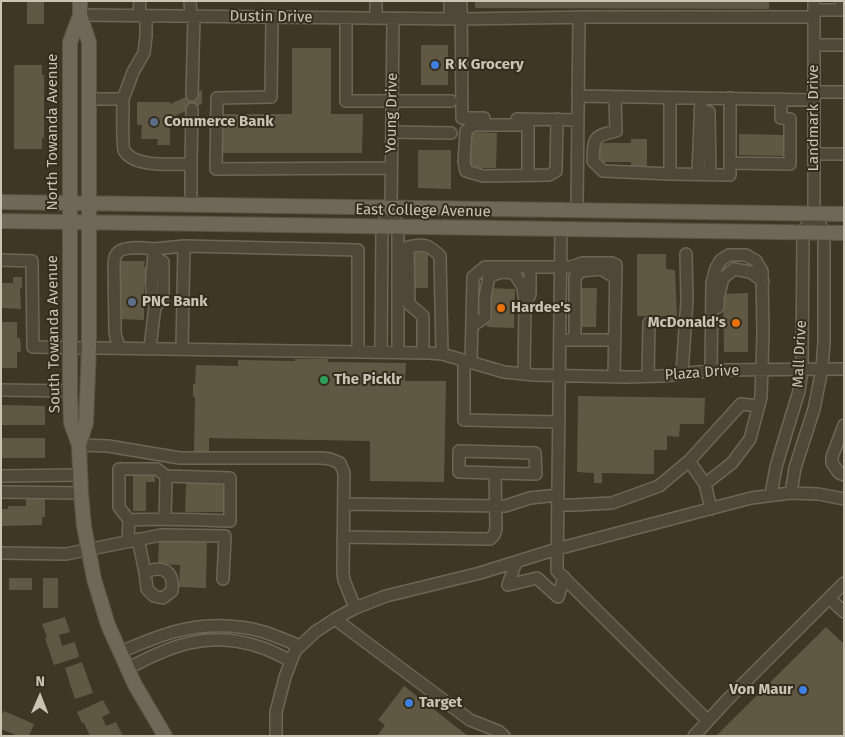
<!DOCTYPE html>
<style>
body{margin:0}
#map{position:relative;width:845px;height:737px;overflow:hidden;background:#3f3725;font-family:"Fira Sans",sans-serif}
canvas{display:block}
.frame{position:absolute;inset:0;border:2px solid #cac4b5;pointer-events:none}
.north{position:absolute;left:15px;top:672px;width:50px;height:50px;-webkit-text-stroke:4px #342d1e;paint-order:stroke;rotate:1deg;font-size:14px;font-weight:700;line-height:20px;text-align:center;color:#cac4b5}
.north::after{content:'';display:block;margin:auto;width:18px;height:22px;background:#cac4b5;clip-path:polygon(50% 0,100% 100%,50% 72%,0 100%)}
</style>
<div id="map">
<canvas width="845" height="737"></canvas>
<div class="frame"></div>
<div class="north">N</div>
</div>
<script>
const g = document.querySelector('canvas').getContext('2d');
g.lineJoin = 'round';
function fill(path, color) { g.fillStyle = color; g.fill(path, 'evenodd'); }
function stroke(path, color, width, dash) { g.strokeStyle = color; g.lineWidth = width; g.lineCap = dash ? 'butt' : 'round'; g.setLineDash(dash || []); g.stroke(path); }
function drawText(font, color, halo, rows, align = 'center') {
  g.font = font + ' "Fira Sans",sans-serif'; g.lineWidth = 4; g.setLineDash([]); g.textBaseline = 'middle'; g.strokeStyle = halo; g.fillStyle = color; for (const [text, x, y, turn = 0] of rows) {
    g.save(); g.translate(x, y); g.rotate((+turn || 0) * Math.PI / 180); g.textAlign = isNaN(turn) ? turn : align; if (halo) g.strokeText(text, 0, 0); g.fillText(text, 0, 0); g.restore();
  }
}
const building = new Path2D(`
 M27,1H44V24H27Z
 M475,1H769V9L475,8Z
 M421,45H448V85H421Z
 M292,48H331V114H363L362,153H222L221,114H292Z
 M14,65H42V75H44V138H42V149H14Z
 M202,90V104L170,118V145H157L158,139H141L142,125H137V102H170V104Z
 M471,132L497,133L496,168H471Z
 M739,134L785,135V156L739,155Z
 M631,139H647V166H631V162H597L598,143H631Z
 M418,150H451V189L418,188Z
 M413,252H428V288H412Z
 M637,254H666V269L675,270L677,316H637Z
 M119,261H145L144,267H165L166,285H144V320L119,319Z
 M13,277H22V288H20L21,309L1,308V283H13Z
 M488,288L515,289L514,328L487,327Z
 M580,288H597L596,327H579Z
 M748,293V352H724L723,294Z
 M1,322H17V338H20L21,352H17V368H1Z
 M295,359H328V362L406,363L405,381H446L444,482L370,481V441L209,438V452H194L195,397H193V384H195L196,365L238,366V360L295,361Z
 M578,396L705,398L704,424H680L679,437L667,436V450H654V474L602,473V483H594V473L577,472Z
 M1,405L45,406V425H1Z
 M1,438H45V458H1Z
 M133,473H155V482H146V511H133Z
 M186,482L224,483V512H185Z
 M26,497H45V517H42V525L1,526V509H8V506H26Z
 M159,539L207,540L206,588L179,587L180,565L158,564Z
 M9,578H32V590H9Z
 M43,578H58V608H43Z
 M65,617L70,632L59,635L62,646L75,642L79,657L54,665L45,638L47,637L42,624Z
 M826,627L844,644V736H716Z
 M82,662L93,693L75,699L65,668Z
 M404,686L468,736H377L385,725L378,720Z
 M103,700L110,713L102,717L106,726L116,722L123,736H90L84,723H82L77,712Z
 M4,711L34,724L29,736H18L1,729V716Z`);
const minor = new Path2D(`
 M190,1L191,16
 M461,1L462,118H484
 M814,10H841V1
 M80,15L461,19L593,17H814
 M139,16L140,1
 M272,17L271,97L217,98L216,169L391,168
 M346,18V101H451
 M376,19V1
 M393,19L391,208L398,227V352
 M450,19V1
 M814,45H844
 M814,92H844
 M192,95L194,16
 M578,96L814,100
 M615,97L616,131C592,136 594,139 593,161L603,171L670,174
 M670,98V174L730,175V163
 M730,98V163L790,164V119L781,118V99
 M88,99H123C123,108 122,145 124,150C133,168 174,164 191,164V205
 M123,99L133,72L144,53L146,36V16
 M700,110L709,112L710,174
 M517,119L578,120
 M528,125H472L466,131L464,162L466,171L483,176L549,175L556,171L557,119
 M392,132L451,133
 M815,154H844
 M191,164L192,109
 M698,174L701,98
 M528,175V119
 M577,205L579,17
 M561,229L557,571L707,720
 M154,249L184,246
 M154,256L163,262V299L155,306
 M1,260L32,261L33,347L428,353L442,354L504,372L534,375L626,377L662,376L717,370L844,369
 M718,307V298L723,278L734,269L750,272L763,281
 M472,326L485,317V297L489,276L502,272L514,273L523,287L525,304
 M567,340H615
 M575,340V277L581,271L601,269L616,278
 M119,348C118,342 115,337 115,331L114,267C114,263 114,258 116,255C121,245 144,248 154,249C154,267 148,288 155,306
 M150,348L155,306L157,301
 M182,349L184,246L358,250V351
 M381,352L382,226L391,208
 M423,352V316L409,304L408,247C424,243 429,245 440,256L442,354
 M464,361V420L559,422
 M471,363L473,277L485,267H571L582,263H612L616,265L614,377
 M711,371L712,283L716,268L721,260L729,255H746L756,261L762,271L763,334L761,397L750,439L732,463L705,484L711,509
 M682,373L687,300L686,254
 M524,374L525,304L530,294V267
 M648,376L649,323
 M1,390L70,391
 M844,425L832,457V463L839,473L844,475
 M79,445L108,446L180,458H322L330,459L340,463L344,473L343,573L344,580L355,608
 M689,461L741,404L759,406
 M1,476L80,475
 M1,492L81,493
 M791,493L795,468L814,409L822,369L824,342V232L814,213V1
 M771,495L776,467L781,450L799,391L802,369L803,232L814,213
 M344,504L505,506L530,498L558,495
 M558,505H574L612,503L659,486L689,461L705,484
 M129,520C162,518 196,520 230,521V478L166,476L165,519
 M343,537L490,539L494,535L496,529L495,473L536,474L535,453L459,451V472L495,473
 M138,539L145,572L147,589L154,596L163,598L172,591C174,571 164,565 145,572
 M128,541L129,520L119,507V469H157L166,476
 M1,553L66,554L161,535L225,536L223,579
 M508,585L537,578L558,597L564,577
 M508,585L516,562
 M829,598L844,612
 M335,619L470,720L498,731L504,736
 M120,652C138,645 157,636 177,631C206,624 235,624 264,632C276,636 288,641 300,646
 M127,669C171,645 209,630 260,647C270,650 281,656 291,661
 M276,736V712L285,677L295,651L315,632L335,619L355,608L386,596L480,573L557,549L751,498L791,493L818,494L844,499
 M694,736L727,700L844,583`);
const major = new Path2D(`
 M80,15L70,42V391L71,423L79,445L81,493L84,526L94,579L108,625L135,685L165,736
 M1,202L844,214
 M1,221L844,233
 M79,445L86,423L89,347V42L80,15V1`);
const markers = [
 [435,65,5,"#3f7fe0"],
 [154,122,5,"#5c6f8a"],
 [132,302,5,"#5c6f8a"],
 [501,308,5,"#e8710a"],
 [736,323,5,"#e8710a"],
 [324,380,5,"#2e9e5b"],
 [803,690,5,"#3f7fe0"],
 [409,703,5,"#3f7fe0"]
];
const streetNames = [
 ["Dustin Drive",271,17,1],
 ["Young Drive",392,113,-89],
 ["Landmark Drive",814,118,-90],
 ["North Towanda Avenue",53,132,-90],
 ["East College Avenue",423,211,1],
 ["South Towanda Avenue",54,334,-91],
 ["Mall Drive",800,354,-87],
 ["Plaza Drive",702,373,-4]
];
const poiNames = [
 ["R K Grocery",445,65],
 ["Commerce Bank",164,122],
 ["PNC Bank",142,302],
 ["Hardee's",511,308],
 ["McDonald's",726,323,"right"],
 ["The Picklr",334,380],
 ["Von Maur",793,690,"right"],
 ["Target",419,703]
];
fill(building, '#615844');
stroke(minor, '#6d6657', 14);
stroke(major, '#5b5445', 16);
stroke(minor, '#4f4839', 11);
stroke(major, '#6f6757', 14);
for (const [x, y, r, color] of markers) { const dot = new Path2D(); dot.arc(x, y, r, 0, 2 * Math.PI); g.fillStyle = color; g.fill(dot); stroke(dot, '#342d1e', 2); }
drawText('15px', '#cac4b5', '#342d1e', streetNames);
drawText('bold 15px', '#cac4b5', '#342d1e', poiNames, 'left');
</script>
